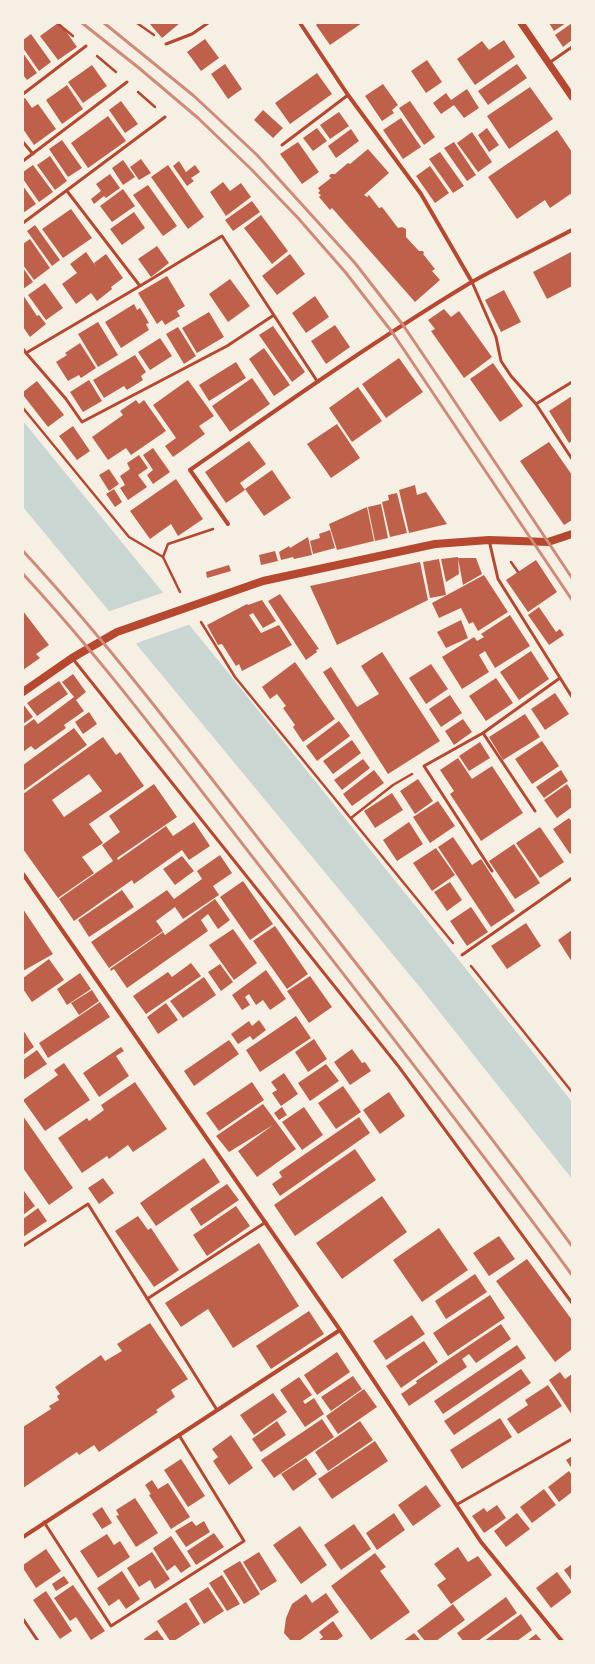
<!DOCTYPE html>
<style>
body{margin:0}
#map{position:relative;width:595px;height:1664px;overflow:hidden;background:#f6efe4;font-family:"Public Sans",sans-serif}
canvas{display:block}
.frame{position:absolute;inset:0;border:24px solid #f6efe4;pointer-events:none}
</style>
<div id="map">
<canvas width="595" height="1664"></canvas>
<div class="frame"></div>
</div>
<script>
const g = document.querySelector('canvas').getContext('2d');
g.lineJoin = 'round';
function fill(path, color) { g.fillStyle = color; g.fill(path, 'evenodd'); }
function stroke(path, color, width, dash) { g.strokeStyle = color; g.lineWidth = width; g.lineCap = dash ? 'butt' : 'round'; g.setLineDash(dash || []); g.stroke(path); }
const water = new Path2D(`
 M23,421L213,654L523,1040L572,1102V1179L423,991L23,507Z`);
const pier = new Path2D(`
 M165,592L191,624L134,644L107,612Z`);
const building = new Path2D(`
 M58,23H60L77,47L58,60L40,36Z
 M149,23H180L162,38Z
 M318,23H362L330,45L316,25Z
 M549,23H566L554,31Z
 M572,23V40L563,47L555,35Z
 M31,34L51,62L39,71L23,48V40Z
 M205,39L219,58L201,71L187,52Z
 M504,40L515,57L475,85L457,59L482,41L489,50Z
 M23,53L37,73L27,80L23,75Z
 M427,60L442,82L426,93L411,71Z
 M225,64L242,89L228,99L211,74Z
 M517,64L527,78L488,105L478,91Z
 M92,65L107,86L83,103L68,82Z
 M317,73L332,94L290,124L275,103Z
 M383,84L398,105L392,110L394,113L382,121L365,96Z
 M67,85L83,109L62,124L46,100Z
 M530,87L553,119L509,149L487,116Z
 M467,89L479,108L464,118L454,105L441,114L433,103L446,93L451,100Z
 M25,98L32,108L38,104L56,129L34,145L23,129V99Z
 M121,101L138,124L125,133L109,110Z
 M410,101L435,137L424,145L399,108Z
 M263,110L283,128L273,138L254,120Z
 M339,112L349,126L330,139L320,125Z
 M108,116L126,141L88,168L71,143Z
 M401,118L421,147L403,159L383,130Z
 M317,128L327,141L313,151L303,138Z
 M487,128L499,145L489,152L478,135Z
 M351,129L359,141L336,158L328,146Z
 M557,130L572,152V193L550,208L545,200L517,219L488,177Z
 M472,132L492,162L478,172L457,143Z
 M62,140L82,168L68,177L49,149Z
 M298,142L319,172L302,184L280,154Z
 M454,142L476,175L467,181L444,148Z
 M368,149L389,173L364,195L367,197L369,195L379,208L382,207L398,228L402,227L406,229V237L419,251H423L424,253L423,254L435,269L432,271L440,280L415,302L332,208L330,210L319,197L321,195L318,193L320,191L318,188L331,178L329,176L331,174H335L348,163L350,164Z
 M440,152L464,186L453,193L429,159Z
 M50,156L67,181L55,190L37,165Z
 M141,159L151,173L139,180L130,167Z
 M123,160L135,177L123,185L112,168Z
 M179,161L186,172L195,165L200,172L191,178L194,181L187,186L173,166Z
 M33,165L53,192L39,202L23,179V172Z
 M168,165L204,217L188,229L151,177Z
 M430,166L449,193L435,203L416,176Z
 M110,174L120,188L106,198L104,196L94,204L91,199L101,191L96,184Z
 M223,182L230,191L241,183L251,197L226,216L210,192Z
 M148,185L177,226L163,236L133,195Z
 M23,186L36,204L23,213Z
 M123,189L135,206L112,222L100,206Z
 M252,201L260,212L233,231L225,220Z
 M71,209L92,238L63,258L42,229Z
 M134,212L145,228L122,245L110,229Z
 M261,215L288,251L272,264L244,228Z
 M35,225L60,260L52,266L27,231Z
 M30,239L50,268L34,280L23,265V244Z
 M157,246L169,263L151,277L138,259Z
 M86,252L97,268L94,263L106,254L123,278L111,287L112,289L97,301L91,293L76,304L62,284L77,273L70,264Z
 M571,252L572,286L547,299L533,272Z
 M290,254L305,274L277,295L262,276Z
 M23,268L33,282L23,289Z
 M167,276L185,306L177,311L180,316L165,325L162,320L157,324L138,293Z
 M230,279L250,306L228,322L209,294Z
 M45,283L63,308L46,320L28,295Z
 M504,290L521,322L501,332L485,300Z
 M23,295L37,316L39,315L46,324L30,337L23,327Z
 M315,296L329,317L306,333L292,313Z
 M134,304L137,310L140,308L149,323L146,324L149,330L121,348L105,322Z
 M444,309L451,317L459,311L492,357L464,378L431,331L435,329L428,320Z
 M209,312L224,337L197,353L182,328Z
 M98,322L118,355L98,367L78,334Z
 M335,325L350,347L326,364L311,341Z
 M273,326L305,372L292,382L259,335Z
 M178,327L196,356L184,364L166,334Z
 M160,338L172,356L150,370L138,352Z
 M80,343L96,368L81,378L79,375L68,381L56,362L67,355L65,353Z
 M264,348L290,385L274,396L249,359Z
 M135,355L146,372L141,376L143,380L127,390L124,386L104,398L93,380Z
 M399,358L423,392L386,418L362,384Z
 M236,362L246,378L209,401L199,385Z
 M493,363L523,406L500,422L470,379Z
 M252,378L270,404L230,432L212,406Z
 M89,380L102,401L83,412L70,392Z
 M188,380L214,416L199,426L205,434L173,457L165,446L176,438L153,405Z
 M37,381L64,415L48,427L23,395V392Z
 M358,387L382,421L352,442L329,408Z
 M572,396V441L569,443L549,411Z
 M136,400L139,404L144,400L166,431L131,455L126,448L108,460L92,437L123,415L120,411Z
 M337,424L360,458L331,478L307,444Z
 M73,426L90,451L77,460L59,436Z
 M249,441L266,464L240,483L245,490L226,503L205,472Z
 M549,442L572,475V520L564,525L520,461Z
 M153,448L170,472L153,484L147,475L153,470L143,455Z
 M139,455L148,468L138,475L147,487L128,500L120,488L125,485L120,476L130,469L127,463Z
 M109,469L119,484L109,491L99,475Z
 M272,470L291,498L264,516L245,489Z
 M176,479L203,519L178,536L171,524L150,539L130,511Z
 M415,485L417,495L426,492L447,524L409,533L399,490Z
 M114,489L122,502L115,507L106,494Z
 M397,493L407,533L390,537L382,502L389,500L388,495Z
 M381,504L388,538L375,541L368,507Z
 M367,507L374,541L337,550L329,524Z
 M330,530L335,548L313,554L310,541L320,538L319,534Z
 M308,537L312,555L294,559L293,557L281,560L279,552L289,546L290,548Z
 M275,551L278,561L261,565L259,555Z
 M458,557L459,574L446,582L441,559Z
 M458,558H476L482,574L463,585Z
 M439,559L446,595L430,598L423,562Z
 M536,560L557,592L528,612L506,580Z
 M420,562L428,600L337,645L310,586Z
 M229,565L231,571L207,578L206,572Z
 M484,575L508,612L478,631L473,622L469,624L461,608L439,618L432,603Z
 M280,594L319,649L316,650L317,652L306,660L268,601Z
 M262,600L276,621L263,628L253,613L249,615L261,633L279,625L292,645L242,671L239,664L236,666L222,644L218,645L207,625L247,604L248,605Z
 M539,607L556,632L560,629L564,635L549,645L528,615Z
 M23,611L49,645L36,654L40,658L23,670Z
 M510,615L530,646L495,668L485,651L479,655L489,672L462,689L442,657L474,637L477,641L484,637L481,634Z
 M461,620L468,638L446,648L437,632Z
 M531,651L549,679L519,700L500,672Z
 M382,652L440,741L388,774L323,672L331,667L357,707L379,694L361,666Z
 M295,662L335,719L303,742L293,727L295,725L283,708L286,706L277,694L270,699L262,687Z
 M431,664L448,689L426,704L409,678Z
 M73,674L86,692L76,700L84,711L64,725L66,728L35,750L31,746L23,752V727L34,719L38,724L74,697L62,682Z
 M496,678L513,703L486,721L469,696Z
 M59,681L68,694L37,716L27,703Z
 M555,693L569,714L545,730L531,709Z
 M450,695L462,713L441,727L429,709Z
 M23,704L33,717L23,724Z
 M89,712L97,724L83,734L75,722Z
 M525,714L540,737L503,760L489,737Z
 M463,719L472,732L454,745L445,731Z
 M339,721L350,736L317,761L306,746Z
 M74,728L87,745L23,791V765Z
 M103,737L116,755L120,752L144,786L89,824L103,843L82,857L94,873L58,898L23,849V794ZM89,774L102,791L64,817L52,800Z
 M352,740L361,753L333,774L323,761Z
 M542,741L559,766L532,784L515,759Z
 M480,742L490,758L469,771L459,756Z
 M458,758L472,779L492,766L523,813L481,841L450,794L454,791L440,770Z
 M363,759L370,768L342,790L334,780Z
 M374,770L384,783L352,806L343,794Z
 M561,770L568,781L544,798L536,787Z
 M418,779L433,801L415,814L400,791Z
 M154,784L177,817L117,858L118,860L166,826L173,836L194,822L210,846L189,860L182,850L134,884L132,880L74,921L59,899L113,861L102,845L120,832L109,816Z
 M567,784L572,792V807L557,818L544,800Z
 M392,793L403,810L375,828L364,811Z
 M438,801L455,826L430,843L413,817Z
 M569,818L572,822V852L570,854L553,829Z
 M409,822L423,844L397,861L383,840Z
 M540,827L564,862L540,878L516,843Z
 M453,837L472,865L481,859L515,911L491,927L438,847Z
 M514,844L540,883L515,899L489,861Z
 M436,848L455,875L432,891L413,863Z
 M220,855L232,873L213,886L219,895L183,919L175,907L156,921L163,931L109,968L91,942L167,890L174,899L202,879L197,871Z
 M182,856L194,871L175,885L163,869Z
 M243,881L273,924L250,940L220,897Z
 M450,882L462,900L447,911L434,892Z
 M122,890L134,907L89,937L78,920Z
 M215,899L230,920L218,929L208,914L201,920L208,931L127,988L114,969L111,971L110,969L163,932L165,935Z
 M471,907L488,932L467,946L450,921Z
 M23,909L53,954L23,971Z
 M526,923L541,946L507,969L491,946Z
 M275,926L308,974L287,989L253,941Z
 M233,929L257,963L234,980L209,945Z
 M572,930V962L558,940Z
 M49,959L64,980L32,1002L23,989V978Z
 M191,963L201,976L146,1014L133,996L168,972L172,977Z
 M220,964L233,982L221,991L208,972Z
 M266,970L286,999L270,1010L263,1000L256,1005L249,994L245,997L250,1005L242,1010L232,995Z
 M80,973L91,989L67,1005L57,989Z
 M310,976L332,1007L309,1023L287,991Z
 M204,977L216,995L183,1018L170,1001Z
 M92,990L99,1001L79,1015L71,1003Z
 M100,1002L110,1017L48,1058L39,1043Z
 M166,1003L178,1020L158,1034L147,1017Z
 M296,1016L311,1038L260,1072L246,1050Z
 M259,1020L266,1030L253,1040L250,1036L238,1044L231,1034L249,1021L252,1026Z
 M23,1030L34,1047L23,1055Z
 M314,1039L327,1059L308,1072L295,1052Z
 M229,1040L239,1054L194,1086L184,1071Z
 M121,1047L124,1051L116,1056L129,1076L99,1097L83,1073Z
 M352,1049L362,1063L365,1062L371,1071L350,1085L334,1062Z
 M37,1050L47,1064L23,1080V1060Z
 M64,1063L90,1100L45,1131L23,1100L58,1075L54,1070Z
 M326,1064L339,1081L310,1101L298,1083Z
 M284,1073L298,1094L281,1106L272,1093L277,1090L271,1082Z
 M135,1082L167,1129L133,1152L128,1145L109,1159L107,1156L82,1173L58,1138L87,1118L89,1121L104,1110L101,1105Z
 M252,1082L264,1100L219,1131L206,1113Z
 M343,1086L361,1112L336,1129L318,1103Z
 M389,1092L405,1116L380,1134L363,1110Z
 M263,1104L296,1149L257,1177L238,1151L273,1125L229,1152L216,1136Z
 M282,1107L287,1115L279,1120L274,1113Z
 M304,1107L323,1135L302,1150L282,1122Z
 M23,1116L73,1188L49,1205L23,1168Z
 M359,1117L370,1133L280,1196L272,1184L282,1177L279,1172Z
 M355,1149L376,1180L295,1236L274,1205Z
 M204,1158L220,1182L156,1226L140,1203Z
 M103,1178L114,1193L99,1204L88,1188Z
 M227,1184L239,1200L201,1226L190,1209Z
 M24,1191L35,1206L23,1215V1192Z
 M382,1196L407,1232L342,1279L316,1243Z
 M236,1206L250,1226L207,1256L193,1235Z
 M38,1208L47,1221L23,1237V1219Z
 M138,1216L148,1230L151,1228L179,1270L154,1287L115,1231Z
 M439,1228L468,1270L422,1302L393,1260Z
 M499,1236L515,1259L489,1276L473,1253Z
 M259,1243L299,1306L233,1348L208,1309L181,1327L165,1303Z
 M527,1259L572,1320V1349L555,1362L496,1281Z
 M475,1274L487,1292L446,1319L435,1301Z
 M490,1295L505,1318L448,1356L433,1333Z
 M309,1311L324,1334L271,1369L256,1346Z
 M412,1315L425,1334L386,1360L373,1341Z
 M150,1323L188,1379L171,1390L175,1397L156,1410L158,1412L99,1452L94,1445L79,1455L77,1452L23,1488V1427L51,1409L49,1406L59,1400L57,1396L60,1394L55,1387L101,1355L105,1361L122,1351L117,1344Z
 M501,1324L511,1339L476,1363L469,1354L462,1359L467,1367L409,1406L401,1394L417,1383L416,1381Z
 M424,1341L438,1362L401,1388L386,1366Z
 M517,1345L526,1358L443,1414L434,1401Z
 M337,1352L350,1372L317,1395L304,1375Z
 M521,1369L531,1383L454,1435L444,1421Z
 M560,1372L565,1379L572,1374V1415L549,1380Z
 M353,1376L362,1389L331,1411L321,1397Z
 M299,1377L312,1395L303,1401L305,1404L314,1398L324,1414L305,1427L280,1390Z
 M548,1385L562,1406L518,1434L507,1419L528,1405L525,1400Z
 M364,1389L377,1407L338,1434L326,1416Z
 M273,1393L287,1412L254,1435L240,1415Z
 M500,1418L512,1437L462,1469L450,1450Z
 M322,1419L334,1437L274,1478L261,1460Z
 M277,1421L286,1435L261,1452L252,1439Z
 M360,1421L373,1440L328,1471L315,1452Z
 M231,1435L253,1468L229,1485L213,1461L218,1457L212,1449Z
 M375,1441L388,1461L332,1499L318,1479Z
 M572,1456V1469L566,1460Z
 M306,1458L317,1474L293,1491L281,1474Z
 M181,1459L205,1496L188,1507L164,1470Z
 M569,1471L572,1475V1492L559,1502L548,1487Z
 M152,1480L158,1489L168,1483L190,1517L171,1529L149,1495L151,1494L145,1485Z
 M426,1485L441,1506L413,1526L398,1505Z
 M544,1489L556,1505L532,1523L520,1507Z
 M135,1498L158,1533L136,1547L116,1516L119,1515L116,1510Z
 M497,1505L506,1518L484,1533L472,1516L484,1508L487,1512Z
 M102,1507L112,1523L102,1529L92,1514Z
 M394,1513L405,1530L377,1550L366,1533Z
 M517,1513L530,1529L506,1547L494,1531Z
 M192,1521L196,1526L204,1521L210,1532L186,1547L175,1531Z
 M354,1524L371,1549L341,1570L324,1545Z
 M300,1526L327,1565L301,1584L273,1545Z
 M214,1533L224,1547L196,1565L187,1551Z
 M107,1534L114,1545L120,1541L130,1557L98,1578L80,1551Z
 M171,1536L191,1566L181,1573L175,1565L167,1571L153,1548Z
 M458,1547L468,1562L478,1556L492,1575L451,1604L437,1585L446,1579L434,1564Z
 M46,1549L61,1571L36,1588L23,1568V1565Z
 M152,1552L170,1579L155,1589L150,1580L139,1587L127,1568Z
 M259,1552L277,1581L261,1591L243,1562Z
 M375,1553L386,1567L380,1571L410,1612L371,1640L331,1586Z
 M240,1561L260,1594L244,1604L223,1571Z
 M572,1564V1581L564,1570Z
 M122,1571L140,1599L126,1609L119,1599L109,1606L97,1588Z
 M557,1572L572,1592L551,1608L536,1588Z
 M222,1575L240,1604L227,1611L209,1583Z
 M64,1576L69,1583L56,1591L52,1584Z
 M73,1585L105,1631L91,1640L76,1617L70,1621L54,1598Z
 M208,1587L224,1611L204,1624L189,1599Z
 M46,1591L72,1631L60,1639L33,1600Z
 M326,1593L339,1612L299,1641H291L284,1633L286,1618L292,1604L306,1594L312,1603Z
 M506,1597L517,1613L478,1641H463L457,1633Z
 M186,1602L200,1624L174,1641H170L157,1621Z
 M453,1604L465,1620L436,1641H425L417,1631Z
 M521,1614L532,1630L517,1641H484Z
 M333,1621L343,1636L336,1641H318L323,1637L319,1632Z
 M157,1630L165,1641H145L144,1639Z
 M414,1633L421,1641H403Z
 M536,1634L542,1641H527Z`);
const path = new Path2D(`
 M57,23L73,36
 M137,23L154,35
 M97,56L116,72
 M138,92L155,107
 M23,408L129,537L163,557L180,592
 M163,557L168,544L213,529
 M511,562L518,572
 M201,622L235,677L453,943
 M351,818L393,785L412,774
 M471,966L572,1092`);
const service = new Path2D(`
 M166,44L192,34L208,23
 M549,63L572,47
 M23,94L86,46
 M23,142L33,154
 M282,145L348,95
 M23,161L127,82
 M67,191L140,286L222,236L317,381
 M23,223L165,117
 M472,282L496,337L501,361L511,376L536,404
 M23,349L26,353L140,286
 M26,353L66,399L82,422L227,346L274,315
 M572,382L536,404L572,459
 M489,540L498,579L572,697
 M73,659L399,1067L572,1303
 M483,733L535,811
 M492,871L424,766L483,733L560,678
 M462,955L572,878
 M23,1246L88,1204L217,1410
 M147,1299L266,1222
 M456,1505L572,1439
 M44,1522L111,1626L244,1541L179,1435
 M23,1619L38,1641`);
const minor = new Path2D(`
 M300,23L348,95L421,194L472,282
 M228,524L190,470C282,406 374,341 470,283C503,264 538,248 572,230
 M23,874L340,1330L481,1542L562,1641
 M23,1537L340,1330`);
const tertiary = new Path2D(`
 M521,23L572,97`);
const secondary = new Path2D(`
 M23,692L72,658L117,632L263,581L435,544L489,540L548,542L572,534`);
const rail = new Path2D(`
 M82,23L139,68L198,118L252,170L298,218L346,273L392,332L572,600
 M104,23L194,96L257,155L355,263L403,325L441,381L572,578
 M23,551C111,646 188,749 268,851C371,982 473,1112 572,1246
 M23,574C110,668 186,772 265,873C368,1006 472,1138 572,1275`);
fill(water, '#c9d6d2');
fill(pier, '#f6efe4');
fill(building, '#bf614a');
stroke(path, '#b5482f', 2.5);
stroke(service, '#b5482f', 3);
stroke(minor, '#b5482f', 4);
stroke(tertiary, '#b5482f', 7);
stroke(secondary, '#b5482f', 8);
stroke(rail, '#cf8b77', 3);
</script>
